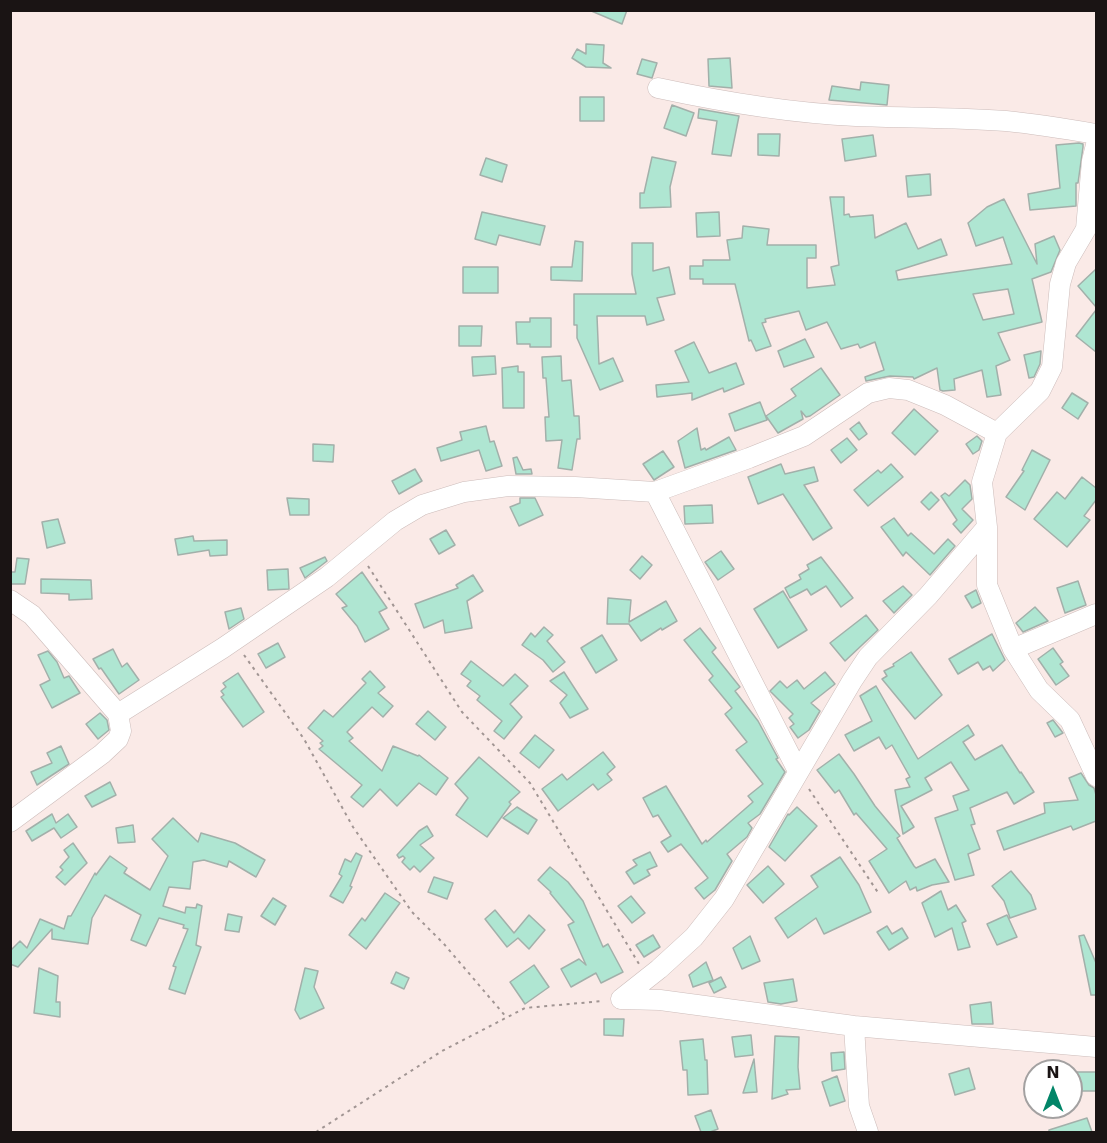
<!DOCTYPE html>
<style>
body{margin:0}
#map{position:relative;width:1107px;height:1143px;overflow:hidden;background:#faeae7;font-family:"DejaVu Sans",sans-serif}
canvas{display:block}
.frame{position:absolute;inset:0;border:12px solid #1a1414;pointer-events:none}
.north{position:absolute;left:1023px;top:1059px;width:60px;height:60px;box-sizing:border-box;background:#fff;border:2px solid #a3a1a1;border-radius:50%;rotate:0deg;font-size:16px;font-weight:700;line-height:24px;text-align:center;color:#1a1414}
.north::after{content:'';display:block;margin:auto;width:21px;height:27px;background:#028568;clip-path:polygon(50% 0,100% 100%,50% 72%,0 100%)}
</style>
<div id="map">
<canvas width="1107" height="1143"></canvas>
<div class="frame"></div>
<div class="north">N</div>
</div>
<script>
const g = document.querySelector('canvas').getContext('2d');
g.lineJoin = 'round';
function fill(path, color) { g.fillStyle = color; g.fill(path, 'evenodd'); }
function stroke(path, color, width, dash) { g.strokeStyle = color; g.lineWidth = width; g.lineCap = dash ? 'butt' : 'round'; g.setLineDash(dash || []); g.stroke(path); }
const building = new Path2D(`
 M589,10H627L622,24Z
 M586,44L604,45L603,63L611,68L586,67L572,58L577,49L586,54Z
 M730,58L732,88L709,86L708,59Z
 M642,59L657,63L652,78L637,74Z
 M861,82L889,85L887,105L829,100L832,86L860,90Z
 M580,97H604V121H580Z
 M672,105L694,113L686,136L664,128Z
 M699,109L739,116L731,156L712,154L717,121L698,118Z
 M758,134H780L779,156L758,155Z
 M873,135L876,156L845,161L842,139Z
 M1079,143L1083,144V147L1078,183H1076V206L1030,210L1028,194L1060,188L1056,145Z
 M652,157L676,162L670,187L671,207L640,208V193H644Z
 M486,158L507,165L502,182L480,175Z
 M930,174L931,195L908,197L906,176Z
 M830,197H844V215L849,214L850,217L873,215L875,238L906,223L918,249L941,239L947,255L896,271L898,280L1012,264L1003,237L976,246L968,223L987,207L1004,199L1037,264L1035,244L1054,236L1060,250L1051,272L1032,279L1042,322L998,333L1010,360L996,366L1001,395L987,397L982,370L954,379L955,390L943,391L940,390L937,368L914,379L913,377L890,376L866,381L865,377L884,370L875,342L860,348L858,344L841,349L827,322L806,330L799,311L765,319L766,322L762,323L771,346L756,351L751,340L749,341L735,284H703V279H690V266H703V260H730L727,240L742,238L743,226L769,229L767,245H816V258H807V288L835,285L831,267L839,265ZM1008,289L1014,314L983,320L973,294Z
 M482,212L545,226L540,245L499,235L496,245L475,239Z
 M719,212L720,236L697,237L696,213Z
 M575,241L583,242L582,281L551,280V267H572Z
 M632,243H653V271L669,267L675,294L657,298L664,320L647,325L645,316H597L599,364L613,358L623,381L600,390L577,338V325H574V294H636L632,274Z
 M463,267H498V293H463Z
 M1096,269V307L1078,286Z
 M1096,310V352L1076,336Z
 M530,318H551V347H530V344H517L516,322H530Z
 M459,326H482L481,346H459Z
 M805,339L814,357L784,367L778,351Z
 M694,342L709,373L736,363L744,384L724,392L723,388L692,400V393L657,397L656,385L689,382L675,351Z
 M1041,351L1040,364L1034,377L1029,378L1024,355Z
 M495,356L496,374L473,376L472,357Z
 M561,356L562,381L571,380L574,416H579L580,439H577L572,470L558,468L562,440L546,441L545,417H549L546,378H543L542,357Z
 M518,366V372H524V408H503L502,368Z
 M821,368L840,395L810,416L806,417L801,411L803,419L778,433L766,416L796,396L791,389Z
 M1072,393L1088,403L1078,419L1062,408Z
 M760,402L767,420L735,431L729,414Z
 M914,409L938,431L915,455L892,433Z
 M859,422L867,434L859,440L850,429Z
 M486,426L490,442L494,441L502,466L486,471L479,450L441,461L437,448L462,440L460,432Z
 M697,428L701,450L705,448L706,450L729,437L736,450L685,468L678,441Z
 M977,436L982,441L979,450L973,454L966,444Z
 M847,438L857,450L841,463L831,450Z
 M313,444L334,445L333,462L313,461Z
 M1032,450L1050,460L1025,510L1006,497L1024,471L1022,470Z
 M663,451L674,467L654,480L643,464Z
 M517,457L523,470L531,469L532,474H516L513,458Z
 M781,464L785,474L814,467L818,481L804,485L832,528L813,540L783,494L758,504L748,477Z
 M891,464L903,477L868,506L854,490L878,470L881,473Z
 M415,469L422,481L399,494L392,481Z
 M1082,477L1096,488V500L1084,516L1090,520L1067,547L1034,519L1057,492L1065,499Z
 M965,480L970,485L972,499L962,509L973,520L961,533L953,524L957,520L941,496L945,493L949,496Z
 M931,492L939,500L929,510L921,502Z
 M287,498L309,499V515H290Z
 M520,498H535L543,515L519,526L510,507L520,503Z
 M712,505L713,523L685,524L684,506Z
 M894,518L908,536L911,533L934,554L948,539L955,546L930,575L906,552L903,556L881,527Z
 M58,519L65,543L47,548L42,522Z
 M446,530L455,545L439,554L430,539Z
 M193,536L194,541L227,540V555L210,556L209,550L178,555L175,539Z
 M721,551L734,569L718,580L705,562Z
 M642,556L652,565L640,579L630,570Z
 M325,557L327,561L305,578L300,568Z
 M821,557L853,598L841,607L826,586L811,595L807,589L790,598L785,588L801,579L799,575L809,569L807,565Z
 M17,558L29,559L25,584H10V572H15Z
 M288,569L289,589L268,590L267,570Z
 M362,572L387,608L379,612L389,629L365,642L357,626L342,608L347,606L336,594Z
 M473,575L483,591L467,601L472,628L445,633L443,620L424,628L415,604L458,588L456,585Z
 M41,579L91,580L92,599L69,600V594L41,593Z
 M1078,581L1086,605L1065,613L1057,588Z
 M903,586L912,595L894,613L883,601Z
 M976,590L981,603L972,608L965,596Z
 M783,591L807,630L778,648L754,609Z
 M608,598L631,600L629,622L666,601L677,621L662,630L661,628L641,641L629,624H607Z
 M1035,607L1048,621L1023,632L1016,623Z
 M241,608L244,619L229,629L225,612Z
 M866,615L878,630L845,661L830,643Z
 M544,627L553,635L547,641L565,662L553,672L543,660L522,645L531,633L535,637Z
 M700,628L716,648L712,652L740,687L735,691L758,721L778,758L776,759L785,772L760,814L748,823L752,828L747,837L727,854L732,861L715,890L704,899L695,888L708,878L681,844L668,852L661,842L671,836L658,815L653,817L643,798L666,786L702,844L706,840L707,842L753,802L748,796L763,784L736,750L747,742L725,714L732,708L709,680L713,676L684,640Z
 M992,634L1005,660L993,671L990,666L983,670L978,662L958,674L949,659Z
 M602,635L617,660L596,673L581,648Z
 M278,643L285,657L266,668L258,654Z
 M1053,648L1063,662L1060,664L1069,676L1056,685L1038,659Z
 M113,649L122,667L127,663L139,680L119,694L101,668L99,669L93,659Z
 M48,651L57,662L64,678L69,676L80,693L52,708L40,685L50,680L38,655Z
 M911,652L942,695L915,719L882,679L887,676L884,671L894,666L893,664Z
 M471,661L503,686L515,674L528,686L510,704L522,717L504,739L494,731L502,721L477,700L480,696L467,686L471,681L461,674Z
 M370,671L385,687L378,693L393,706L383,717L372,707L347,732L353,738L349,741L382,771L393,746L418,756L419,755L448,778L436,795L419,783L397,806L380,789L363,807L351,797L362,785L319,749L323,746L320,743L323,741L308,728L324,710L333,717L366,683L362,679Z
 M564,672L588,709L570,718L560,703L567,695L550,681Z
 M825,672L835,684L811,703L820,711L809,730L798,738L790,727L794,724L789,718L793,714L770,691L780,681L787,688L797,680L804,689Z
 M238,673L264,712L243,727L221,697L224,695L221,691L226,687L223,683Z
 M876,686L918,759L968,725L974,735L963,742L975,760L1002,745L1020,773L1021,772L1034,792L1014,804L1007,792L970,808L975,824L971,825L980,849L968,854L974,875L955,880L935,818L958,810L953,796L969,790L951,762L925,778L932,790L901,806L914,827L903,834L895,790L910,787L906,779L910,777L892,745L886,749L879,737L854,751L845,735L872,721L860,696Z
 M428,711L446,727L435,740L416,724Z
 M100,713L107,720L109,730L98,739L86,724Z
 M1053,720L1063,733L1055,737L1047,723Z
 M535,735L554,750L539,768L520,753Z
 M61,746L69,764L37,785L31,772L52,763L47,753Z
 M603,752L615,767L607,774L612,780L598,790L593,784L558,811L542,789L562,774L567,780Z
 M839,754L854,774L875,806L900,836L897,838L914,866L916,868L935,859L949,882L932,885L917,891L916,887L910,890L906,881L889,893L869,861L887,849L856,813L854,815L839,790L835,793L817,770Z
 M479,757L520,792L509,802L511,804L487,837L456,815L468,798L455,784Z
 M1081,773L1089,785L1094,788L1096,795V821L1073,830L1071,826L1004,850L997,831L1045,813L1044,803L1078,800L1069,778Z
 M110,782L116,795L92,807L85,796Z
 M517,807L537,820L528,834L503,818Z
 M797,807L817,826L785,861L769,847L788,814L789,815Z
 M52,814L56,823L68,814L77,827L61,838L54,828L32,841L26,831Z
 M173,818L198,842L201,833L235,843L265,860L256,877L229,861L227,867L204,860L193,862L190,889L169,887L163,906L185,913L186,907L196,908L197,904L202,906L196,945L201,947L185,994L169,989L176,967L173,966L188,929L183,928L184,925L159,918L146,946L131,940L141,915L105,895L92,918L88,944L52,939V929L18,967L10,964V951L20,941L27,948L40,919L64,929L68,916H71L95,873L96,875L110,856L127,868L124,873L150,890L168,856L152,839Z
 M133,825L135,842L118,843L116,828Z
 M427,826L433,836L420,845L434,858L420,872L414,866L410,870L402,862L405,858L403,856L399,858L397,855L419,831Z
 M73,843L87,863L65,885L56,877L63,870L60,867L69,857L64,850Z
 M650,852L657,866L647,870L650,875L634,884L626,872L637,865L633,860Z
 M356,853L362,856L350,886L352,887L343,903L330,896L342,876L339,874L345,859L351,862Z
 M840,857L859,885L871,912L824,934L816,918L788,938L775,918L818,887L811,876Z
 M768,866L784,884L763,903L747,885Z
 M550,867L568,882L583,901L603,947L608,944L623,972L601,983L596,973L571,987L561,969L579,959L586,965L568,925L574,922L550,893L551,892L538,880Z
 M1011,871L1031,895L1036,909L1010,918L1004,901L992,886Z
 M434,877L453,883L447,899L428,892Z
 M941,891L948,910L956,905L966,921L962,923L970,947L958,950L952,928L935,937L922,903Z
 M385,893L400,903L366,949L349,935L362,918L365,921Z
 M631,896L645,913L632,923L618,906Z
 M273,898L286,906L275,925L261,916Z
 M495,910L514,933L529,915L545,930L529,949L518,938L507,947L485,919Z
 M228,914L242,917L239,932L225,930Z
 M1007,915L1017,937L997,945L987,924Z
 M887,926L892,934L902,928L908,938L889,950L877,932Z
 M653,935L660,947L644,957L636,945Z
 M1084,935L1096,963V995H1091L1079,936Z
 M750,936L760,961L742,969L733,948Z
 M706,962L713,980L693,987L689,975Z
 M534,965L549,987L525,1004L510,982Z
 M39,968L58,976L56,1002H60V1017L34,1013Z
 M305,968L318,971L314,987L324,1008L300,1019L295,1010Z
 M396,972L409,978L404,989L391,983Z
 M721,977L726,987L714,993L709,983Z
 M793,979L797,1001L781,1004L768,1002L764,983Z
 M991,1002L993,1024H972L970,1005Z
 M604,1019H624L623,1036L604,1035Z
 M751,1035L753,1055L735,1057L732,1037Z
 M775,1036L799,1037L798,1067L800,1089L786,1090L788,1094L772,1099Z
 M703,1039L705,1060H707L708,1094L688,1095L687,1070H683L680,1041Z
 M844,1052L845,1069L832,1071L831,1053Z
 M754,1059L757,1092L743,1093Z
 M969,1068L975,1089L955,1095L949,1074Z
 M1071,1072H1096V1091H1071Z
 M837,1076L845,1101L830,1106L822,1082Z
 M711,1110L718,1129L710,1132H701L695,1116Z
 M1087,1118L1092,1132H1049V1130Z`);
const path = new Path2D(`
 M368,566L462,712L530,783L639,964
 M244,655L304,739L353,827L412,912L444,944L507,1018
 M809,789L879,894
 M316,1132L442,1051L525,1008L603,1001`);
const minor = new Path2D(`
 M658,88C723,102 789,113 856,116C906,118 956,117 1006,121C1036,124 1067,129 1096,134
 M1096,145L1092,161L1086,229L1066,263L1060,284L1052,367L1040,391L997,433L982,482L987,527V585L1013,649L1039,690L1070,720L1096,776
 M655,492L798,771
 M10,600L32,615L118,714L121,731L118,739L102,754L10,822
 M1013,649L1096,614
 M118,714L223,648L327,577L395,521L422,505L464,492L508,486L575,487L655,492L749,458L804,436L868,393L889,388L908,390L945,405L997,433
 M621,999L659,969L694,937L724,899L852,681L868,657L928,596L987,527
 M621,999L660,1000L854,1026L1096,1047
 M854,1026L859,1106L868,1132`);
fill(building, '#afe6d2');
stroke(building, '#a2b0aa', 1.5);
stroke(minor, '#ccbcba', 21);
stroke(path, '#a19593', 2, [3, 4.5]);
stroke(minor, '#fff', 20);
</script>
